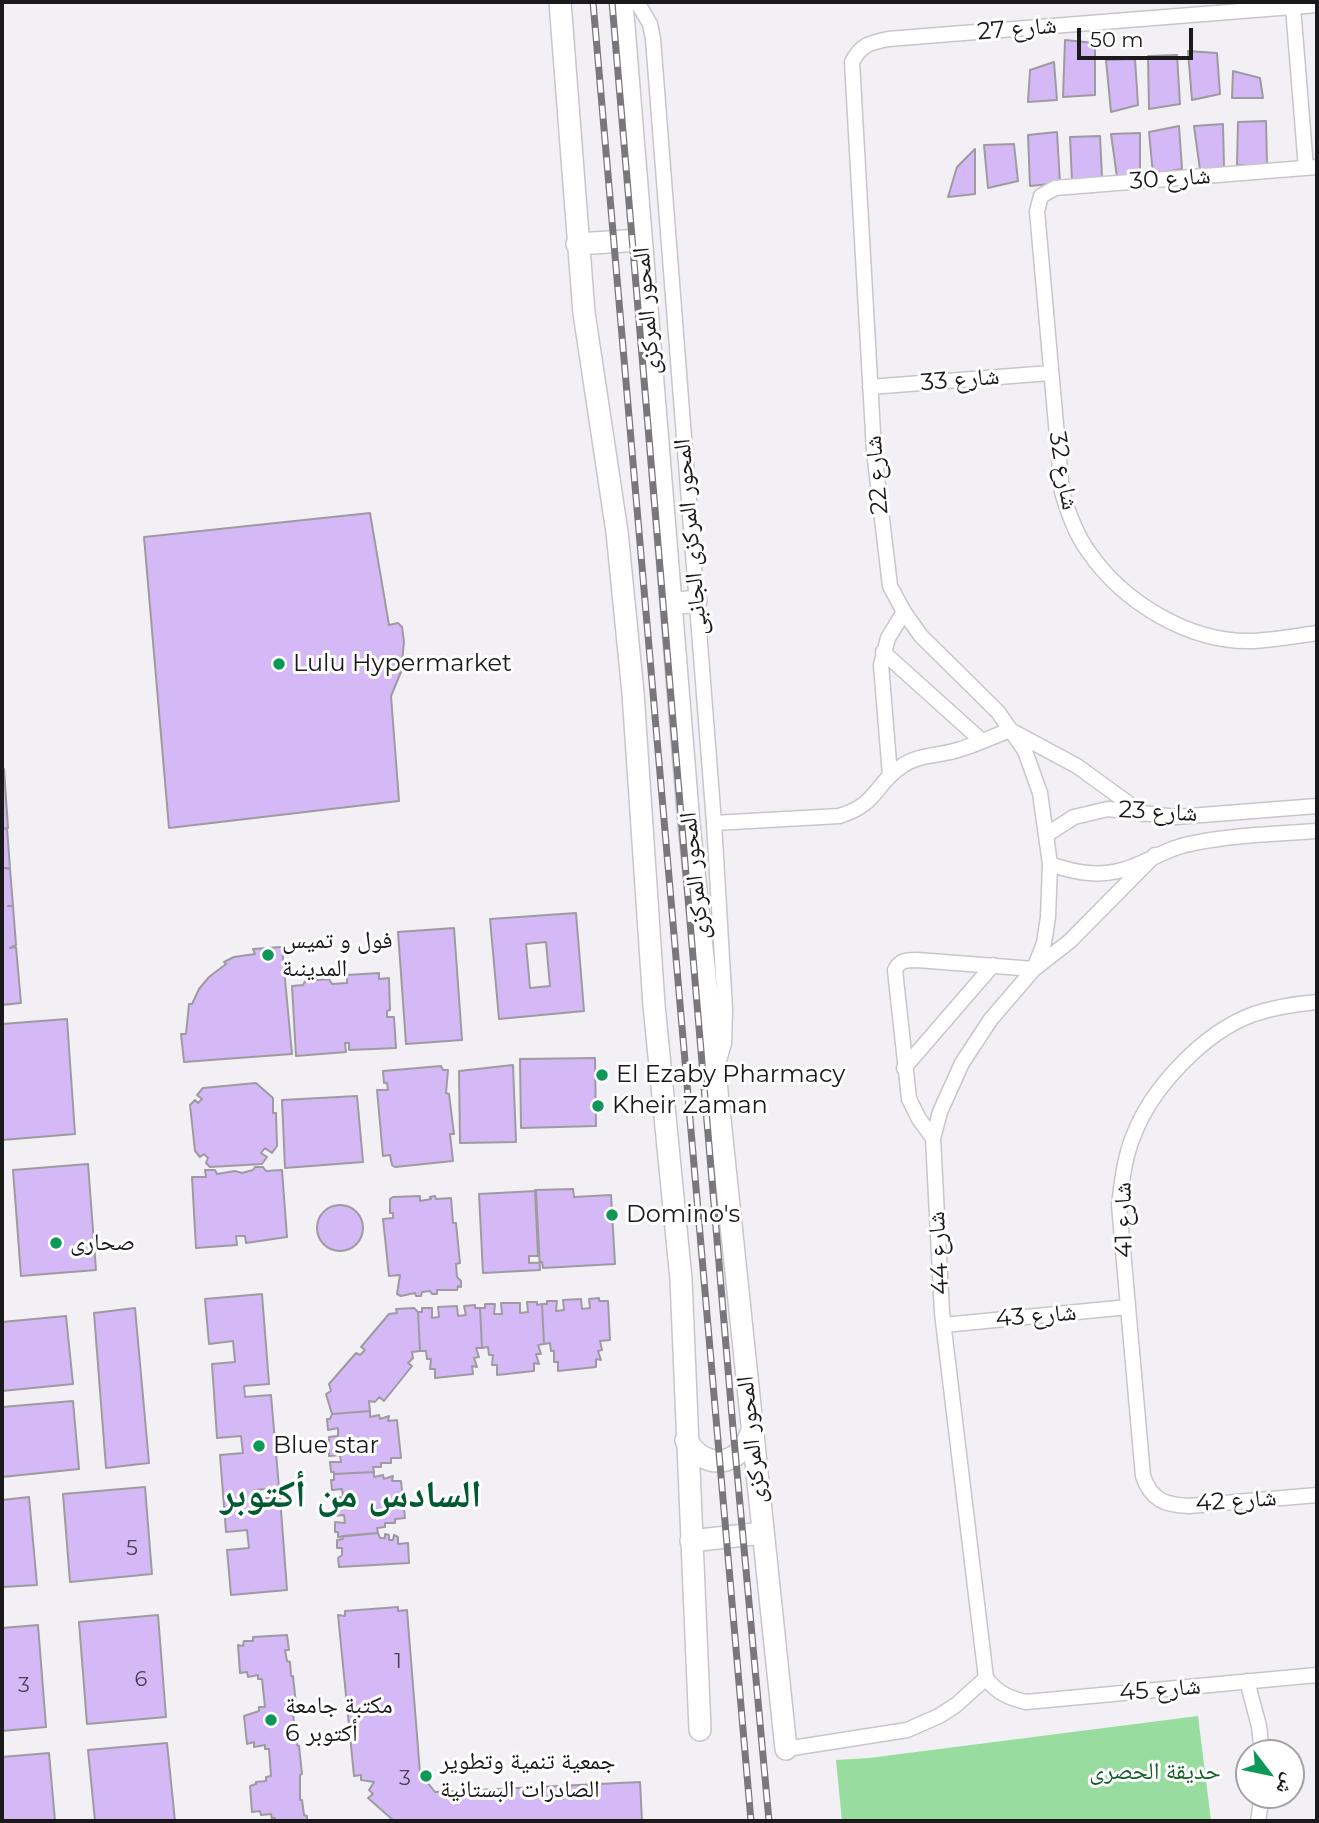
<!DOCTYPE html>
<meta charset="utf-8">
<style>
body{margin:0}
#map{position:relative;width:1319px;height:1823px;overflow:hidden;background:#f2f0f5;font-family:Montserrat,"Noto Naskh Arabic",sans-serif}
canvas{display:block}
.frame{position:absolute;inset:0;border:4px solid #1a191b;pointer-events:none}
.north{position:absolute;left:1235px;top:1739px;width:70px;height:70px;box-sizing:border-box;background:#fff;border:2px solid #a3a3a4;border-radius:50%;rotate:122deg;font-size:19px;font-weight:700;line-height:28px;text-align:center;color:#1a191b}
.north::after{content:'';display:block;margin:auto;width:24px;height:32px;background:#0d9859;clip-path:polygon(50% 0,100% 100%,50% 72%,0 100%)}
.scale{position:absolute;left:1077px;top:28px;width:116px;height:32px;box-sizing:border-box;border:4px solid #1a191b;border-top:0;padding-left:9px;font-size:21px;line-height:24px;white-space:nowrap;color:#1a191b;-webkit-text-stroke:5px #fff;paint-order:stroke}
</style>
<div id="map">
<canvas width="1319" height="1823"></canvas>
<div class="frame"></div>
<div class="north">ش</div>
<div class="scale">50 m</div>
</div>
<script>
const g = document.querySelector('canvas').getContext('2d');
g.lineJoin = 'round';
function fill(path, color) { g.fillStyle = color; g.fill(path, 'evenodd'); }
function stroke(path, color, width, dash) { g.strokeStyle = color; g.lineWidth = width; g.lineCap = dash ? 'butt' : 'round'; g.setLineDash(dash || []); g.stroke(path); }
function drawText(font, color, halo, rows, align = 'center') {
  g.font = font + ' Montserrat,"Noto Naskh Arabic",sans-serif'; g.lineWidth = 6; g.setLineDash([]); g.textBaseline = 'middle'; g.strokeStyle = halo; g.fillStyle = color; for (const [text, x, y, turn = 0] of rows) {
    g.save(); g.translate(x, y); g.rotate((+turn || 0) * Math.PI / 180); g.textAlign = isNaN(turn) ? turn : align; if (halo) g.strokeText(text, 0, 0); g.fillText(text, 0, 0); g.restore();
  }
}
const green = new Path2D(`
 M1198,1716L1211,1821H842L836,1760L869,1758Z`);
const building = new Path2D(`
 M1065,40L1095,43V95L1063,97Z
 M1188,51L1217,53L1220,94L1192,100Z
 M1177,55L1180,104L1149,109L1148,56Z
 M1135,59L1138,105L1111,112L1106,60Z
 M1054,62L1057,100L1028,102L1030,70Z
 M1233,71L1260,78L1263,98H1232Z
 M1266,121L1267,165H1237L1238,122Z
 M1223,124L1224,167L1200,170L1194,126Z
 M1179,126L1182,169L1153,174L1149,132Z
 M1057,132L1060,183L1030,186L1028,135Z
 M1140,133V176L1117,177L1111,134Z
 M1100,136L1102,177L1072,181L1070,137Z
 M1014,144L1018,181L988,188L984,145Z
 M975,149V194L948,197L957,167Z
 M370,513L389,625L398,623L402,627L404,642L401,672L391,696L399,801L169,828L144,537Z
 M2,769H4L8,828L2,829L7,828L10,868H4L10,869L13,906H8H13L16,945L10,948L16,947L21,1003L2,1005Z
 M576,913L584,1011L499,1019L490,919ZM546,942L550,986L530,988L526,944Z
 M454,928L462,1040L406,1044L398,932Z
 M282,947L292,1054L184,1062L181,1034H186L189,1004H192L199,989L209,977L226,964L224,962L234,957L255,954L253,949Z
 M379,973V979L389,978L390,1010L387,1011V1017H394L396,1048L349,1050V1043H345L346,1052L296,1056L292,986L303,985L305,981L329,979L332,984L347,983V975Z
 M67,1019L75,1134L2,1140V1024Z
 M595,1058L596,1126L521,1128L520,1059Z
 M513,1065L516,1142L460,1143L459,1071Z
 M441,1066L443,1070H448L446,1093L449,1094L454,1134H450L453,1161L395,1167L392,1165L390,1155L383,1156L377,1090H388L387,1083H384L383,1071Z
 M256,1083L273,1098V1113H276L277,1146L272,1153L265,1148L261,1153L267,1157L262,1164L210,1167L206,1163L208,1158L204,1154L200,1157L195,1151L190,1105L195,1100L198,1103L202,1099L197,1095L203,1088Z
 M357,1096L363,1162L285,1168L282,1100Z
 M88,1164L96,1270L21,1276L13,1170Z
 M255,1167H263L266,1171L282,1170L287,1237L246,1243L245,1236H236L237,1245L196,1248L192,1177H206L205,1170H215L217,1174L235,1171L242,1173L253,1170Z
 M573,1189L574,1197L611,1195L615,1264L543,1268L542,1262L529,1263V1256H538L535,1190Z
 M536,1191L540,1270L483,1273L479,1194Z
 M420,1196V1201L431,1199L430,1197L435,1196L436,1199L451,1198L453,1223H456L460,1263L456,1264L457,1277L461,1281V1287L458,1286L457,1290H437V1294H432L430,1291L422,1292L421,1296H416L415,1293L401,1296L397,1294L400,1275L389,1276L383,1219L393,1218V1213H390V1199L393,1197Z
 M317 1228a23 23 0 1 1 46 0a23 23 0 1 1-46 0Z
 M262,1294L269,1384L244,1386L245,1397L271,1395L279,1488L255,1490L256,1499L280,1497L287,1590L231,1595L227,1550L249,1548L247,1530L226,1532L220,1455L243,1453L241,1436L217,1438L212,1364L235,1362L233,1341L209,1344L205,1299Z
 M599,1298V1301H608L610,1340L600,1341L602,1350L598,1351L601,1360L596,1359V1367L558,1371V1362H554V1351H551L550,1343L544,1344L542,1304H547V1301H557L556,1311L564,1310L563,1300L581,1299L582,1309L590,1308L589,1299Z
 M527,1302H537V1305L542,1304L544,1344L538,1345L541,1354H536L539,1364L534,1363V1371L497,1375V1365H492L493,1355H489L488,1347L482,1348L480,1308H485V1304H495L494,1314H502L501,1303H520V1313L528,1312Z
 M475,1305V1308H480L482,1348H476L479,1357L474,1358L477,1367L472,1366L473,1374L435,1378V1369H430L431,1359H427L426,1351H420L418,1312H422V1308H432V1318L439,1317L438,1307L457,1306L458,1316L466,1315L464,1306Z
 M135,1308L149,1463L106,1468L94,1313Z
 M414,1308L418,1312L420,1351L412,1352L413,1358L408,1363L412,1366L384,1401L379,1397L375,1402L369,1401L370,1411L332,1414L326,1394L331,1391L329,1384L356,1353L360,1355L365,1350L361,1347L389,1314L397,1313L396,1309Z
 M66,1316L73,1384L2,1391V1322Z
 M73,1401L79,1469L2,1477V1407Z
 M370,1411V1417L379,1415L380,1419L389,1416L388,1421L397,1420L401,1458H391V1463H381V1467H373L374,1472L334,1474V1472H331L330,1462H341L340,1455L329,1456V1437L338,1436V1428L328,1430L327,1419H330L332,1414Z
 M374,1472V1477L383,1475L384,1479L393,1476L392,1481H401L405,1518L395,1519V1523H385V1527L377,1528L378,1533L338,1537V1532H335V1522L345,1523L344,1515L333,1516V1498L343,1497L342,1489L332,1490L331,1480H334V1474Z
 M145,1487L152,1574L70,1582L63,1494Z
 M29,1497L37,1585L2,1587V1500Z
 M378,1533L380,1538H385V1534L389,1535V1540H393L394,1535L398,1537V1544L408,1543L409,1563L339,1567L338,1558L342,1555V1548H337V1540L343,1539L342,1536Z
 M398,1607V1611L407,1610L420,1773L435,1792L640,1782L642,1821H394L368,1798L373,1794L369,1790L374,1782L361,1780V1775L354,1776L338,1615L345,1616V1611Z
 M158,1615L166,1717L87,1724L79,1622Z
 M38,1625L46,1727L2,1731V1628Z
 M287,1635L289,1650H285L287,1661L290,1662L291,1676H293L296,1704L293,1705L294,1730L296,1731L297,1745L299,1746L302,1774L300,1775V1800H302L304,1815L307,1816V1821H275V1818L272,1819L271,1814L261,1815L260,1811L252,1812L250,1786L256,1784V1782L266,1781V1777L271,1776L269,1749H265V1745L254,1747V1742L247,1744L244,1716L259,1711V1707H265L262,1679H258V1675L248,1677L247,1672L240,1673L238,1645L243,1646L244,1641H253V1637Z
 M167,1743L175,1821H95L88,1750Z
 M49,1753L55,1821H2V1757Z`);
const street = new Path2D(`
 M637,2L650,24L653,39L714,823L725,1009L724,1043L718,1064
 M1317,5L888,39C869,43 861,45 852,62L874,451L890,586L904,612L921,636L998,712L1025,751L1040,793L1050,864L1048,917L1044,943L1034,969L991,1019L962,1063L940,1112L933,1138L942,1313L986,1678C997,1693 1009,1698 1026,1702L1317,1675
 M1293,7L1306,168
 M1317,167L1055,188L1041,196L1037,211L1062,492C1068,512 1075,533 1088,551C1123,602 1189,643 1253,641C1274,640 1296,636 1317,633
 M870,387L1050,373
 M883,652L982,741
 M890,775L881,665L888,638L904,612
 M714,823L839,816C879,804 874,784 902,766C917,755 936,756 954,751C973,746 992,737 1010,730L1077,766L1143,814
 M1046,835L1074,817L1108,809L1176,817L1317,806
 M1050,864C1078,874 1105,878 1134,866C1155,858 1170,847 1194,843C1234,835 1276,834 1317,831
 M1317,1002C1295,1004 1275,1007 1254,1014C1204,1032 1151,1088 1133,1137C1124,1159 1122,1182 1119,1205L1143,1476C1151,1500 1165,1505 1189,1506L1317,1495
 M904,1068L993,965
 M933,1138L919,1119L909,1099L895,970C900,960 906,960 917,960L1034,969L1070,941L1155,855
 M944,1325L1128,1307
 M1247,1681L1259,1726L1262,1753
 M786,1749L907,1730L939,1716L956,1705L986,1678
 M1258,1821L1262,1795`);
const secondary = new Path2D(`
 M560,2L584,313L617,532L633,693L654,1005L681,1279L700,1730
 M622,2L689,824L786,1749
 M577,244L641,240
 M673,604L696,601
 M686,1440C706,1471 739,1467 751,1433
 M691,1541L762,1533`);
const rail = new Path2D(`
 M593,2L751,1821
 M612,2L733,1428L769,1821`);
const markers = [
 [279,664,7,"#0d9859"],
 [268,955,7,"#0d9859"],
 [602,1075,7,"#0d9859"],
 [598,1106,7,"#0d9859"],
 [612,1215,7,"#0d9859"],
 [56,1243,7,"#0d9859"],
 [259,1446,7,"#0d9859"],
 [271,1720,7,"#0d9859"],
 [426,1776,7,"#0d9859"]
];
const numberNames = [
 ["5",132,1549],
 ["1",398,1662],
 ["6",141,1680],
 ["3",24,1686],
 ["3",405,1779]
];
const streetNames = [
 ["شارع 27",1017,29,-5],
 ["شارع 30",1170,179,-4],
 ["المحور المركزى",647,311,-95],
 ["شارع 33",960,380,-5],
 ["شارع 32",1063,471,80],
 ["شارع 22",877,475,-95],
 ["المحور المركزى الجانبى",691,537,-95],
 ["شارع 23",1158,812,3],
 ["المحور المركزى",695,876,-96],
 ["شارع 41",1124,1220,-91],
 ["شارع 44",939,1253,-93],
 ["شارع 43",1036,1316,-5],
 ["المحور المركزى",752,1440,-96],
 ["شارع 42",1236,1501,-4],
 ["شارع 45",1160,1690,-5]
];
const poiNames = [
 ["Lulu Hypermarket",293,664],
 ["فول و تميس",282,941],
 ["المدينىة",282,969],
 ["El Ezaby Pharmacy",616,1075],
 ["Kheir Zaman",612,1106],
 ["Domino's",626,1215],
 ["صحارى",70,1243],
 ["Blue star",273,1446],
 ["مكتبة جامعة",285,1706],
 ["6 أكتوبر",285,1734],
 ["جمعية تنمية وتطوير",440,1762],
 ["الصادرات البستانية",440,1790]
];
const parkNames = [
 ["حديقة الحصرى",1155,1772]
];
const townNames = [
 ["السادس من أكتوبر",351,1496]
];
fill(green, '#98dca0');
fill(building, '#d5b9f7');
stroke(building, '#9d9ba0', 2);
stroke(street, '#c8c6cb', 17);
stroke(secondary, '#c8c6cb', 24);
stroke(street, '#fff', 14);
stroke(secondary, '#fff', 21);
stroke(rail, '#79777b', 7);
stroke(rail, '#fff', 4.5, [13]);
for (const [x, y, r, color] of markers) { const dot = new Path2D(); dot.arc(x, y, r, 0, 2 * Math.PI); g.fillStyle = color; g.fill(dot); stroke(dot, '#fff', 2.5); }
drawText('21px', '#494152', null, numberNames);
drawText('24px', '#1a191b', '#fff', streetNames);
drawText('24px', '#1a191b', '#fff', poiNames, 'left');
drawText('24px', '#145f26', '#fff', parkNames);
drawText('bold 38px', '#015a32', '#fff', townNames);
</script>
